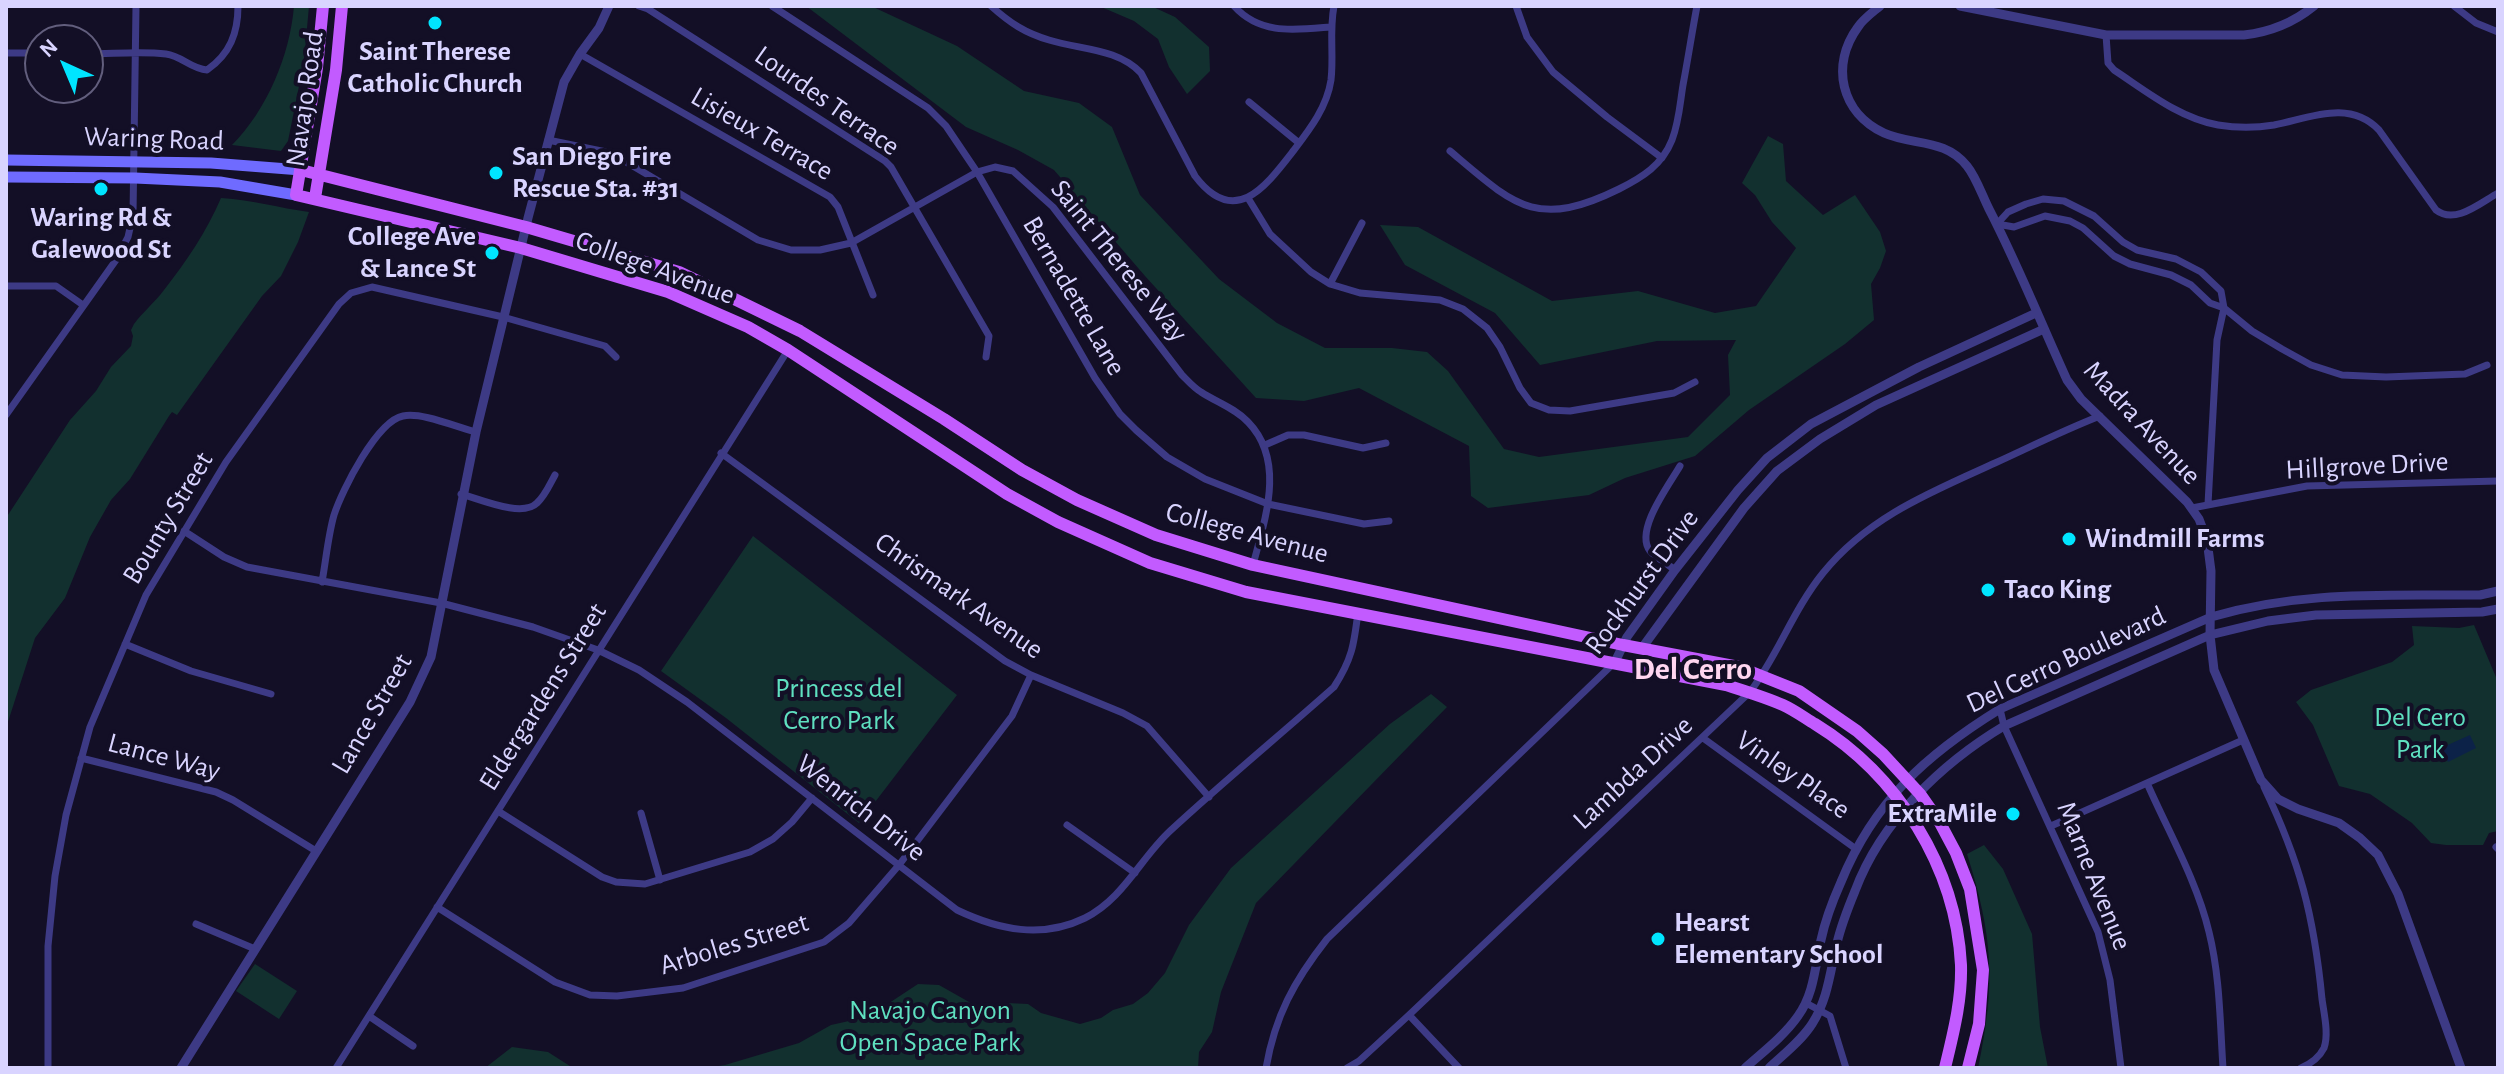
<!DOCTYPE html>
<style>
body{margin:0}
#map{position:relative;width:2504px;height:1074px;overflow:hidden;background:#130f26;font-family:"Alegreya Sans",sans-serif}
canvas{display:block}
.frame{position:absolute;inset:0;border:8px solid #d9d4ff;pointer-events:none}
.north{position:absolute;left:24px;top:24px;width:80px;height:80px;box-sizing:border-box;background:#130f26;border:2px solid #625e7d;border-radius:50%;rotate:316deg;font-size:22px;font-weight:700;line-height:32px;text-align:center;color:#d9d4ff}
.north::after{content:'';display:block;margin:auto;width:28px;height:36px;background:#00e5ff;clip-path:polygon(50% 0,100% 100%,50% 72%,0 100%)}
</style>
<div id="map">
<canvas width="2504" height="1074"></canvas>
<div class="frame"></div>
<div class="north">N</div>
</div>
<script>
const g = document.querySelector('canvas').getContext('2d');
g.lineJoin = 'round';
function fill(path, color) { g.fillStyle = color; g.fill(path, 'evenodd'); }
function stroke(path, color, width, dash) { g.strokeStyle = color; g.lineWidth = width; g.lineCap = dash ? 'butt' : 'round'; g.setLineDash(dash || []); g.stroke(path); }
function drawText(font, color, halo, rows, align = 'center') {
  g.font = font + ' "Alegreya Sans",sans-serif'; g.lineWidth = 8; g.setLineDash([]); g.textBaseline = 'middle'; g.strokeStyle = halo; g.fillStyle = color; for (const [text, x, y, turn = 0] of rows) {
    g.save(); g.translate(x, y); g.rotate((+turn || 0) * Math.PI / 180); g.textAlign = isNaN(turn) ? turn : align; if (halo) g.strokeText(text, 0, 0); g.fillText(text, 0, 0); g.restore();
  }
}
const green = new Path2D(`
 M294,6H309L304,61L288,141L281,151L232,145C267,110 290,55 294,6Z
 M806,6H871L957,46L1024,91L1079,103L1112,127L1140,195L1219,279L1277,323L1325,348H1392L1427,352L1448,371L1504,449L1539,457L1688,437L1730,395L1728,355L1736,340L1657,341L1540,365L1495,313L1405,265L1380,225L1418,227L1552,301L1638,291L1715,313L1756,306L1796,248L1772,222L1755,195L1742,183L1768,136L1783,144L1786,181L1823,215L1855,195L1880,232L1886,251L1880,268L1871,284L1874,320L1845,344L1749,410L1695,456L1625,478L1589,495L1488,508L1471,496L1469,446L1359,388L1304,401L1256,398L1145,276L1054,170L1018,150L966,127Z
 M1099,6H1151L1175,17L1209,47L1210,71L1187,94L1169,67L1158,39L1134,21Z
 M221,198C253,200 279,208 309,212L298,242L281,276L262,296L177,415L172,412L169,416L130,479L111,500L90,537L65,598L35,638L6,728V518L70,420L96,391L111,367L131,346L133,336L131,330L134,324C143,312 155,302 164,290C186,262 207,231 221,198Z
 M753,536L957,695L859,823L726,718L661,671Z
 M2474,625L2498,682V831L2489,833L2483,845H2446L2431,843L2412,823L2370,794L2339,786L2313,725L2296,702L2311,690L2392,662L2414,645L2412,626L2459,628Z
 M1431,694L1447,707L1256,903L1221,992L1212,1032L1199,1052L1198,1068H705L725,1065L799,1043L831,1025L858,1019L880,1009L918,984L939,985L985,1011L1007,1003L1028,1004L1041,1013L1080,1024L1101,1018L1113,1010L1133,1004L1148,993L1165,973L1189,925L1231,868L1390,724Z
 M1984,845L2003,869L2032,934L2040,1027L2048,1068H1978C1996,984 1993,936 1967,854Z
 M255,964L297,991L279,1019L236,991Z
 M512,1047L548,1052L573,1068H485Z`);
const water = new Path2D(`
 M2470,735L2476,748L2448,762L2441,748Z`);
const minor = new Path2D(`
 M639,6L648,9L885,161L891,167L989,336L986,357
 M772,6L928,108L946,126L977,172L1095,378L1120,414L1136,430L1167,457L1205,479L1268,504L1364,524L1389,521
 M991,6C1010,23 1025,33 1049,40C1081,50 1117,48 1141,73L1195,176C1235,229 1266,186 1294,150C1310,129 1327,107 1331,80C1334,55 1329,32 1334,6
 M1234,6C1260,35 1294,30 1330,27
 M1516,6L1527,37L1553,72L1607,117L1662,158
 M2454,6L2476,23L2498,32
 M2106,35L2108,63L2114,70C2146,91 2179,118 2218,125C2236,128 2256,128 2274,125C2310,118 2349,99 2379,130L2436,210C2455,225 2480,203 2498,193
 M6,53H40
 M88,54C113,54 141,51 166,54C182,56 191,69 207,70C230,54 238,33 238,6
 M580,54L830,197L838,207L873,295
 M1249,102L1299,143
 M548,140L611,153L758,240L791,250H820L851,243L977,172L995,167L1013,171L1053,207L1182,375C1188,381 1194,388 1201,392C1216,402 1235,408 1248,422C1286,461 1265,519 1253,565
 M1450,151C1514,205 1536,230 1619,189C1643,177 1662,165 1672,140C1679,122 1680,103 1683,85C1688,59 1692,32 1697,6
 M1248,198L1270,234L1311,272L1330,284L1360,293L1440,300L1463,309L1487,328L1500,347L1520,388L1531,403L1549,410L1570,411L1674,393L1695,382
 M1997,224L2014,227L2045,216L2070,221L2083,228L2114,256L2130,264L2171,275L2191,285L2210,303L2224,308L2252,331L2282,349L2311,365L2342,375L2386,377L2465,374L2487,365
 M1997,224L2008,212L2026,204L2043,199L2064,201L2094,216L2123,242L2137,250L2176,259L2201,272L2221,291L2224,308L2217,340L2208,504
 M1330,284L1362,223
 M6,286H56L83,305
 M6,415L116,260L128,237L133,215L136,6
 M1265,445L1288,435H1304L1363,448L1386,443
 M721,453L1005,661L1031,675L1123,713L1147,726L1209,797
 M461,494C480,499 522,518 537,503C545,496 550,484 555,475
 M2192,508L2307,486L2498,481
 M184,531L224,557L247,567L441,603L533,627L598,650L639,670L687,702L957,910C999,930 1042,939 1085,918C1123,899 1140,859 1170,831C1223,782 1280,735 1334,687C1352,659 1354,645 1358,612
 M1675,570C1668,564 1656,558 1650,551C1634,531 1669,485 1680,466
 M322,582C326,560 328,536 334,515C342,490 377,421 403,416C422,412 456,427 476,432
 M125,644L191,671L271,694
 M2000,709L2004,726L2098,932L2110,980L2121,1068
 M1703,738L1856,849
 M81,758L216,792L233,800L316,851
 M2147,783C2168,831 2197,881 2209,932C2220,976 2220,1023 2223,1068
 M2264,787C2300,862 2314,916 2322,999C2324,1014 2329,1034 2324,1048C2319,1058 2310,1064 2301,1068
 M498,811L602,877L616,882L645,884L750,852L773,839L792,822L812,798
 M641,813L660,880
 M1067,825L1135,873
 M2051,826L2243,740
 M2496,847L2498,849
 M437,907L555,982L590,995L617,996L683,988L824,942L849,923L899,865L1012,716L1031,675
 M196,924L255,949
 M1806,1003L1830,1016L1846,1068
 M1409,1015L1459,1068
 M369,1016L413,1046
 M48,1068V946L55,876L66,815L90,727L146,595L226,462L339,304L351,293L372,287L503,317L605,346L616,357
 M336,1068L788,350
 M1266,1068C1275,1016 1294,981 1327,939L1613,664
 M1347,1068L1359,1061L1409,1015L1750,692C1778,655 1793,610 1823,573C1868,517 1931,492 1995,463C2030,447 2064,430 2100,416`);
const tertiary = new Path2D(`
 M1880,6C1873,12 1863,19 1858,27C1830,65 1841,113 1884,133C1913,146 1945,138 1967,166C1976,177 1982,195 1989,209C2018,265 2041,323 2067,380L2081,399L2187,502L2199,519L2207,540L2211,571L2210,635L2214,670L2261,780L2278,799L2298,809L2339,823L2360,838L2378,855L2398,894L2461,1068
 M1960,6L2106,35H2244C2271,32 2293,23 2314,6
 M1642,648L1744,508L1777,471L1820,439L1876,405L2044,329
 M1615,662L1627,637L1675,570L1738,490L1767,458L1811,424L1919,367L2036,313
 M181,1068L410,702L431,657L476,432L528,218L564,82L580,54L599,28L609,6
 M1745,1068C1763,1052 1784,1036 1798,1016C1814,994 1815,967 1821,940C1825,921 1833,900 1841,882C1874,801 1927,754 2000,709L2211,617C2303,590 2386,596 2480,595L2498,591
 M1769,1068C1784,1054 1801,1041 1812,1024C1828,999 1830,972 1837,943C1841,926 1848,908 1855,891C1881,821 1942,763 2004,726L2210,635L2268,621L2316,615L2482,612L2498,609`);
const secondary = new Path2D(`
 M6,160L211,163L301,170
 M6,177L135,178L220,182L296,195`);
const primary = new Path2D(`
 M323,6L317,68L296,195L521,248L668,292L748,327L788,350L1007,494L1058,522L1150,563L1246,592L1726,685C1745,691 1765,697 1783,705C1794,710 1805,718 1815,724C1898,775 1956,867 1961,965C1962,1001 1953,1034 1945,1068
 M301,170L526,227L679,272L800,331L944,419L1022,470L1077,500L1156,535L1253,565L1623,645L1739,667L1799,691L1857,731L1883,754L1920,794L1939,821L1956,853L1970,889L1983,970L1979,1024L1968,1068
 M315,198L336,70L342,6`);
const markers = [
 [435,23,8,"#00e5ff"],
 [496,173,8,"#00e5ff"],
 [101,189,8,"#00e5ff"],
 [492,253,8,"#00e5ff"],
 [2069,539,8,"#00e5ff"],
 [1988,590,8,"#00e5ff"],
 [2013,814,8,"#00e5ff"],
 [1658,939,8,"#00e5ff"]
];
const poiNames = [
 ["Saint Therese",435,52,"center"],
 ["Catholic Church",435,84,"center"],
 ["San Diego Fire",512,157],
 ["Rescue Sta. #31",512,189],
 ["Waring Rd &",101,218,"center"],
 ["Galewood St",101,250,"center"],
 ["College Ave",476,237,"right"],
 ["& Lance St",476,269,"right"],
 ["Windmill Farms",2085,539],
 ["Taco King",2004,590],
 ["ExtraMile",1997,814,"right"],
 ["Hearst",1674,923],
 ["Elementary School",1674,955]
];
const streetNames = [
 ["Navajo Road",305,99,-82],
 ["Lourdes Terrace",827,101,35],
 ["Lisieux Terrace",762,134,30],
 ["Waring Road",154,139,2],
 ["Saint Therese Way",1119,261,51],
 ["College Avenue",655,268,20],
 ["Bernadette Lane",1074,296,60],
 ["Madra Avenue",2142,423,47],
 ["Hillgrove Drive",2367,466,-3],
 ["Bounty Street",168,518,-59],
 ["College Avenue",1247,533,15],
 ["Rockhurst Drive",1642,582,-54],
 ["Chrismark Avenue",959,596,35],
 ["Del Cerro Boulevard",2066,660,-25],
 ["Eldergardens Street",543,697,-58],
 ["Lance Street",372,714,-60],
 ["Lance Way",164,757,15],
 ["Lambda Drive",1633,773,-43],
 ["Vinley Place",1793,775,35],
 ["Wenrich Drive",861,808,38],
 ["Marne Avenue",2094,876,68],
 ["Arboles Street",734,944,-17]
];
const parkNames = [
 ["Princess del",839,689],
 ["Cerro Park",839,721],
 ["Del Cero",2420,718],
 ["Park",2420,750],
 ["Navajo Canyon",930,1011],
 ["Open Space Park",930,1043]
];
const quarterNames = [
 ["Del Cerro",1693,669]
];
fill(green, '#12302f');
fill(water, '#0c2248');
stroke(minor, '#3d3a85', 7);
stroke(tertiary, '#3d3a85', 9);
stroke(secondary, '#6f6bff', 11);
stroke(primary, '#c25bff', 12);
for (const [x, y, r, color] of markers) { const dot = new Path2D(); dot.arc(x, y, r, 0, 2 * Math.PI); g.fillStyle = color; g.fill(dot); stroke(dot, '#130f26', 3); }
drawText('bold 28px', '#d9d4ff', '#130f26', poiNames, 'left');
drawText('28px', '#d9d4ff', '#130f26', streetNames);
drawText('28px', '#5fe0c0', '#130f26', parkNames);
drawText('bold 32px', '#ffd6f0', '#130f26', quarterNames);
</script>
